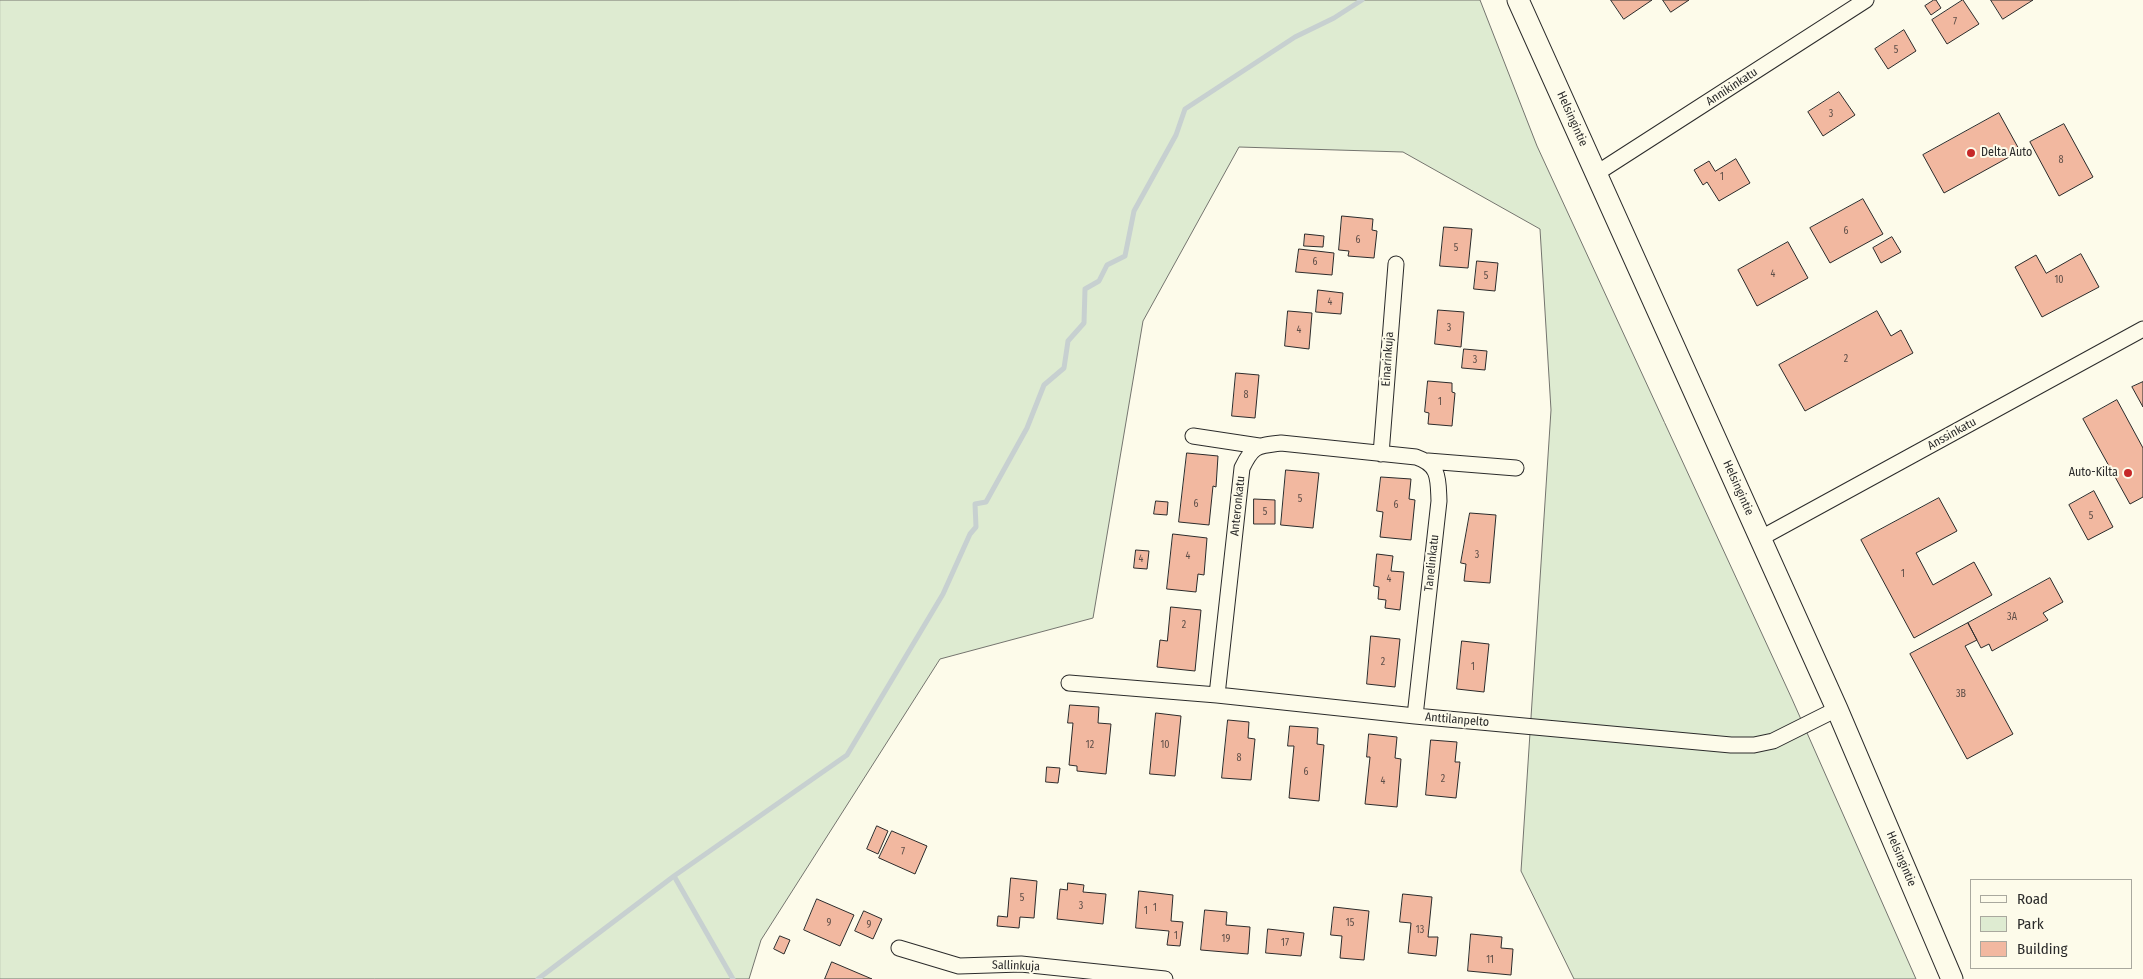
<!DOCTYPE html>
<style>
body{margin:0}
#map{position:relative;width:2143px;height:979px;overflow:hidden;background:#fdfbea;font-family:"Fira Sans Condensed",sans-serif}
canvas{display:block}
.legend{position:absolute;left:1970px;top:879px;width:162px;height:90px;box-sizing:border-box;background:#fdfbea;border:1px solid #a9a89e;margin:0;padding:6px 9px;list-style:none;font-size:15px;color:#2b2b2b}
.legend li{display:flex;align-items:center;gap:10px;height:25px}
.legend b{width:25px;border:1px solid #a9a89e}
</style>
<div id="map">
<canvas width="2143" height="979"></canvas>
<ul class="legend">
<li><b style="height:6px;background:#fdfbea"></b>Road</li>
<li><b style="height:14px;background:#deebd1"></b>Park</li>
<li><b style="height:14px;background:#f2b8a0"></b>Building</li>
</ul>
</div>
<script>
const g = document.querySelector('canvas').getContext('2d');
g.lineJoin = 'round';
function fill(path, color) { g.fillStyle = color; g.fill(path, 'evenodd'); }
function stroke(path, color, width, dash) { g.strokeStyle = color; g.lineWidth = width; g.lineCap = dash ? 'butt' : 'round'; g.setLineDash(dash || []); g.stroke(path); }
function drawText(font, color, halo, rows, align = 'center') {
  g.font = font + ' "Fira Sans Condensed",sans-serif'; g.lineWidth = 4; g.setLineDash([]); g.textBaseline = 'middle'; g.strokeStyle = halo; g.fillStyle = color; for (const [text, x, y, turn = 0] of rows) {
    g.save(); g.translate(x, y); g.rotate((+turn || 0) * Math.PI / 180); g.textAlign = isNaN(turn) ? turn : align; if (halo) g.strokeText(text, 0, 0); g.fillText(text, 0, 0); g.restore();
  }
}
const green = new Path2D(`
 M0,0H1480L1537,146L1792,699L1916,979H1574L1521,871L1551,410L1540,229L1403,152L1239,147L1143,321L1093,618L940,659L761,940L749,979H0Z`);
const stream = new Path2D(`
 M674,876L733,979
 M538,979L674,876L847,755L943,594L970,534L976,527L975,504L986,502L1027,428L1044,385L1064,368L1068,341L1084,323L1085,289L1099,281L1107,265L1125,256L1134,211L1176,135L1185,109L1295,37L1334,18L1362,0`);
const building = new Path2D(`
 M1611,0H1652L1624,19Z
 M1663,0H1689L1671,12Z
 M1934,0H1936L1941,8L1931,15L1925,6Z
 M1963,0L1979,24L1947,44L1932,20Z
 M1991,0H2033L2003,19Z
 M1904,30L1916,51L1888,69L1875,49Z
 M1839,92L1855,115L1823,136L1808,112Z
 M1999,113L2020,151L1944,193L1923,155Z
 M2064,124L2093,177L2059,196L2030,142Z
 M1736,159L1750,183L1719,201L1707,182L1703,185L1694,170L1709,161L1715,171Z
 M1863,199L1883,234L1830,263L1810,228Z
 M1342,216L1373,219L1372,230L1377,231L1374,258L1348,256L1349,251L1339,250Z
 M1444,227L1472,229L1468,268L1440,266Z
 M1305,234L1324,236L1323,247L1304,246Z
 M1892,237L1901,252L1881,263L1873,248Z
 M1788,242L1808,278L1757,306L1738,270Z
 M1299,249L1334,253L1332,275L1296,272Z
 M2081,254L2099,287L2042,317L2015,267L2036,255L2046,273Z
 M1477,261L1498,263L1495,291L1474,289Z
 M1318,290L1343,293L1341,314L1316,312Z
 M1438,310L1464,312L1461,347L1435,344Z
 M1288,311L1312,313L1309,349L1285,346Z
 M1877,311L1891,336L1901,330L1913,353L1805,411L1779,365Z
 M1464,349L1487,351L1485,370L1462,368Z
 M1236,373L1259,375L1255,418L1232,416Z
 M1428,381L1452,383V392L1455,393L1452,426L1428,424L1429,413L1425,412Z
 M2143,382V407L2132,387Z
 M2117,400L2143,448V497L2130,504L2083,419Z
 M1187,453L1218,456L1216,487L1213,486L1209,525L1179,522Z
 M1286,470L1319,473L1313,528L1281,525Z
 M1381,477L1411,479L1409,499L1415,500L1411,540L1380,537L1383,512L1377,511Z
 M2094,491L2113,527L2088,540L2069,505Z
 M1939,498L1957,531L1916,553L1933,585L1974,562L1992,595L1914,638L1861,540Z
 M1254,499L1275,500V524H1254Z
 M1156,501L1168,502L1167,515L1154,514Z
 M1470,513L1496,515L1490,583L1464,581L1466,564L1461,563Z
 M1173,534L1207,538L1204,575L1198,574L1196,592L1167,589Z
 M1136,550L1149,551L1147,569L1134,568Z
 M1377,554L1393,556L1391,571L1404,572L1400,610L1385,608L1386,600L1378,599L1379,587L1374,586Z
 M2050,578L2063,602L2043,613L2048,620L1992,651L1989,644L1981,648L1968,623Z
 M1171,607L1201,610L1195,671L1157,667L1160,640L1167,641Z
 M1968,623L1977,640L1965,646L2013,734L1967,759L1910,654Z
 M1371,636L1400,639L1395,687L1367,684Z
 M1462,641L1489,644L1484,692L1457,689Z
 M1070,705L1099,707L1098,723L1111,724L1106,774L1077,771V766L1069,765L1073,723H1068Z
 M1156,713L1181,716L1175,776L1150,774Z
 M1228,720L1249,722L1248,738L1255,739L1251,780L1222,778Z
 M1290,726L1318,728L1317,744L1324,745L1319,801L1289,798L1294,746H1288Z
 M1369,734L1397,737L1395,758L1401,759L1397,807L1365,804L1370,757H1367Z
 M1431,740L1457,742L1455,762H1460L1456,798L1426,795Z
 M1047,767L1060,768L1058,783L1046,782Z
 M877,826L888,831L878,854L867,849Z
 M892,831L927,846L915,874L879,858Z
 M1011,878L1037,881L1034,918L1020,917L1019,928L997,926L998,916L1007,917Z
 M1068,883L1084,885L1083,892L1106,894L1103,924L1057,919L1060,889L1067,890Z
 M1139,891L1173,895L1171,921L1183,922L1180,946L1167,945L1169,931L1136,928Z
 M1403,894L1432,897L1428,937H1438L1436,956L1408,953L1411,923L1400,922Z
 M817,899L854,915L840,946L804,930Z
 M1334,907L1369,911L1364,960L1340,958L1342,936L1331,935Z
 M1205,910L1227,912L1226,925L1250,927L1248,954L1201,950Z
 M864,911L882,919L873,939L855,931Z
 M1268,929L1304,933L1301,956L1266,953Z
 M1471,934L1502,937L1501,948L1513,949L1511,975L1468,971Z
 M780,936L790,940L784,954L774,949Z
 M832,962L872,979H825Z`);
const street = new Path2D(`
 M1597,173L1866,0
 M1193,436L1259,446
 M1381,454L1396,264
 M1428,461L1516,468
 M1761,538L2143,329
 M1069,683L1217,695L1415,716L1731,745H1754L1773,741L1837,709
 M1217,695L1242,468C1253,445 1257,446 1281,443L1416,457C1440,465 1438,479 1439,501L1415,716
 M899,948L959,966L1021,964L1165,979`);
const secondary = new Path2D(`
 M1518,0L1837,709L1952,979`);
const markers = [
 [1971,153,5,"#c62828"],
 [2128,473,5,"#c62828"]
];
const numberNames = [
 ["7",1955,22],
 ["5",1896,50],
 ["3",1831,114],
 ["8",2061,160],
 ["1",1722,177],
 ["6",1846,231],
 ["6",1358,240],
 ["5",1456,248],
 ["6",1315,262],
 ["4",1773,274],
 ["5",1486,276],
 ["10",2059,280],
 ["4",1330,302],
 ["3",1449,328],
 ["4",1299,330],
 ["2",1846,359],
 ["3",1475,360],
 ["8",1246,395],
 ["1",1440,402],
 ["5",1300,499],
 ["6",1196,504],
 ["6",1396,505],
 ["5",1265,512],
 ["5",2091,516],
 ["3",1477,555],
 ["4",1188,556],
 ["4",1141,559],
 ["1",1903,574],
 ["4",1389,579],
 ["3A",2012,617],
 ["2",1184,625],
 ["2",1383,662],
 ["1",1473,667],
 ["3B",1961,694],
 ["12",1090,745],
 ["10",1165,745],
 ["8",1239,758],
 ["6",1306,772],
 ["2",1443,779],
 ["4",1383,781],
 ["7",903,852],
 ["5",1022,898],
 ["3",1081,906],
 ["1",1155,908],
 ["1",1146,911],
 ["9",829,923],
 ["15",1350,923],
 ["9",869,925],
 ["13",1420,930],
 ["1",1176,936],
 ["19",1226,939],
 ["17",1285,943],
 ["11",1490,960]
];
const streetNames = [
 ["Annikinkatu",1732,87,-33],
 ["Helsingintie",1572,119,66],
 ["Einarinkuja",1388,359,-86],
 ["Anssinkatu",1952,434,-29],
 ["Helsingintie",1738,488,66],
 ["Anteronkatu",1238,506,-84],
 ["Tanelinkatu",1432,563,-84],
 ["Anttilanpelto",1457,720,5],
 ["Helsingintie",1901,859,67],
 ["Sallinkuja",1016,966,2]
];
const poiNames = [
 ["Delta Auto",1981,153],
 ["Auto-Kilta",2118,473,"right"]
];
fill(green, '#deebd1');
stroke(green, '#74746e', 1);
stroke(stream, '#c7d0d0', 5);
fill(building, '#f2b8a0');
stroke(building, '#2b2b2b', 1);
stroke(street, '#2b2b2b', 17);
stroke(secondary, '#2b2b2b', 23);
stroke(street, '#fdfbea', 15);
stroke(secondary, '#fdfbea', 21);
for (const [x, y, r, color] of markers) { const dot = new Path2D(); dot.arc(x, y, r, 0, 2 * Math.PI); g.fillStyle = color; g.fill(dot); stroke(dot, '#fdfbea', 2); }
drawText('10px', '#5d4e48', null, numberNames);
drawText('12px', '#2b2b2b', '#fdfbea', streetNames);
drawText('12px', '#2b2b2b', '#fdfbea', poiNames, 'left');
</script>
